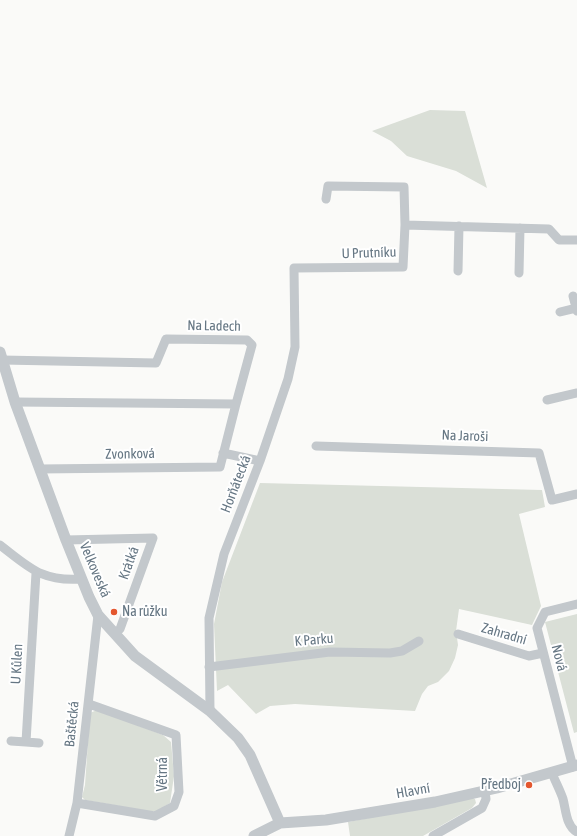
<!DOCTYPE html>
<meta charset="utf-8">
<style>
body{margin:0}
canvas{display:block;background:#fafaf8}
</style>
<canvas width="577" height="836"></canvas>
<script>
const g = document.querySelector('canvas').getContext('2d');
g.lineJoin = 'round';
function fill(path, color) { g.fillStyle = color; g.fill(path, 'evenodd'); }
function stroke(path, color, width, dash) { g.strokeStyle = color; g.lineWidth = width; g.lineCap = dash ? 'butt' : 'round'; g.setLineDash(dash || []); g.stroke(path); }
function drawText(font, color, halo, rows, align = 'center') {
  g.font = font + ' "Asap Condensed",sans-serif'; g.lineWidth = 4; g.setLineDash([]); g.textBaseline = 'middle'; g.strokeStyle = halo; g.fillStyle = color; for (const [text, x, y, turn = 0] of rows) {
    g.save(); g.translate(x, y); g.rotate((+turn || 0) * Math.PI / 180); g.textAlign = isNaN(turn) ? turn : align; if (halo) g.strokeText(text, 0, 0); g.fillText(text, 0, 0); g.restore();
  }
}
const green = new Path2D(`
 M430,110L465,111L487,188L456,171L407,156L391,141L372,131Z
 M260,483L542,490L545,507L519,514L541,606L532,625L459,609L456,631L458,645L455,658L449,671L438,682L428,686L422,694L415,711L295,704L270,706L256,714L228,685L217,691L214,624L222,582Z
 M577,614V732L574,733L545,622Z
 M97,710L163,735L171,742L174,776L170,803L157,811H148L85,800L82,797L85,785L90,713Z
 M471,798L475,799L476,803L472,808L423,836H350L348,822Z`);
const minor = new Path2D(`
 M326,199L328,186L404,187L405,225L549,229L559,240H577
 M458,271L459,226
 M519,273L520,228
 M573,296L577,311
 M560,312L576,308
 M2,360L156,363L166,339L247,340L252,345L236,404L15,402
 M547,400L577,393
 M316,446L539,453L552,500L577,494
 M223,453L260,461
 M40,469L220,467L236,404
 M66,540L153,538L120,629L115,633
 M0,545C30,568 42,582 82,579
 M458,634L529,656L543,653
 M209,667L330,652L390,653L402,651L419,641
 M210,711L209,618L224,554L260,461L288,379L295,347L294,268L403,267L405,225
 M11,741L26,742L36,573
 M26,742L39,743
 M573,767L537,628L545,612L577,604
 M552,773C555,781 560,790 563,799C566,810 566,826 577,832
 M77,803L155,816L174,806L179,792L176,735L89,704
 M69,836L77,803L98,615
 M433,836L482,808L486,799L485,791`);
const tertiary = new Path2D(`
 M0,352L15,402L66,540L89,597L98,615L135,656L210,711L238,738L250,755L280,823
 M254,836L280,823L326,820L435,802L497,788L577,765`);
const markers = [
 [114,612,4,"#e4572e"],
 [529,785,4,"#e4572e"]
];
const streetNames = [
 ["U Prutníku",369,253,-2],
 ["Na Ladech",214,326,1],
 ["Na Jaroši",465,436,2],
 ["Zvonková",130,454,-1],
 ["Horňátecká",236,484,-69],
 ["Krátká",129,563,-70],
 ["Velkoveská",95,570,67],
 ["Zahradní",504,634,16],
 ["K Parku",314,640,-5],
 ["Nová",559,658,76],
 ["U Kůlen",17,664,-87],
 ["Baštěcká",72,724,-84],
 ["Větrná",163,774,-90],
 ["Hlavní",413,791,-10]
];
const poiNames = [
 ["Na růžku",122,612],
 ["Předboj",521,785,"right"]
];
fill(green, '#dadfd7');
stroke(minor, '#c3c8cc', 9);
stroke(tertiary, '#c3c8cc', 11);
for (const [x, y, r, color] of markers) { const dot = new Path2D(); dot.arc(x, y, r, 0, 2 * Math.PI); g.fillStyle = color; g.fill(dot); stroke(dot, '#fff', 1.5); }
drawText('14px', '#657683', '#fff', streetNames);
drawText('14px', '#657683', '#fff', poiNames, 'left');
</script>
